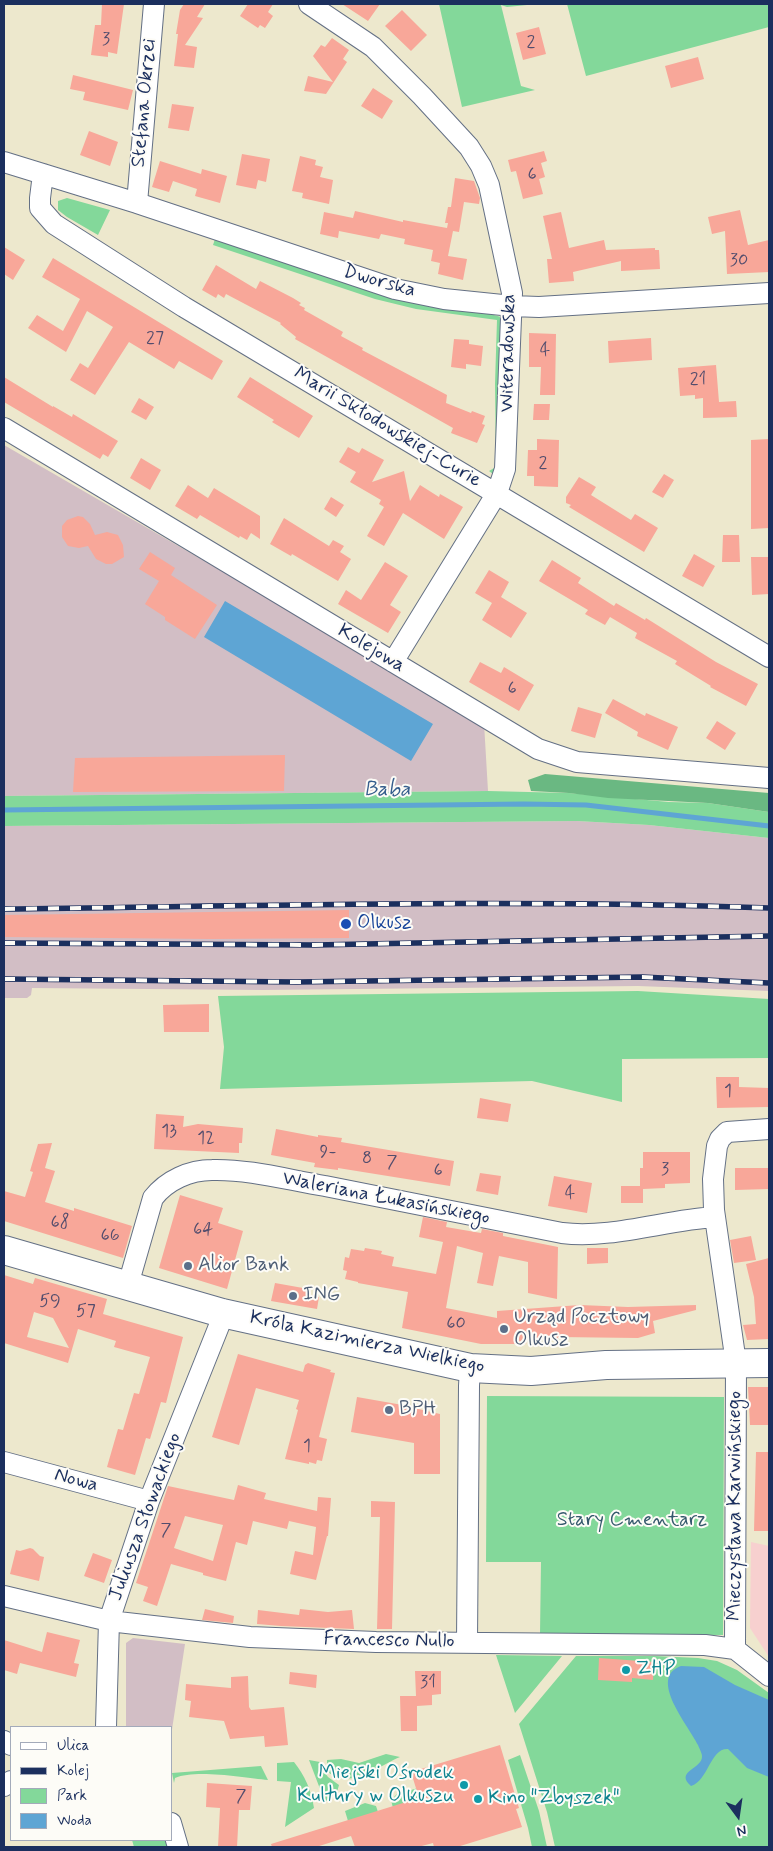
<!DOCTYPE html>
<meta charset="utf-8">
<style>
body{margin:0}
#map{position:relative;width:773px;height:1851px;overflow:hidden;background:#ede8cd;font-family:Mynerve,sans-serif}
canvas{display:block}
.frame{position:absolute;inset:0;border:5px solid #1b2f5e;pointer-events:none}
.legend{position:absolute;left:10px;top:1726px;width:162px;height:115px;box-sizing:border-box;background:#fdfcf7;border:1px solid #a3aaba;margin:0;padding:6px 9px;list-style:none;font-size:15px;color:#1b2f5e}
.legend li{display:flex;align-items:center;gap:10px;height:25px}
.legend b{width:25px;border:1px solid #a3aaba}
.north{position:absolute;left:713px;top:1791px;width:50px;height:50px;-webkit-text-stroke:4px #fdfcf7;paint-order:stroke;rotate:166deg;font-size:14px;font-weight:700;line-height:20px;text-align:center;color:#1b2f5e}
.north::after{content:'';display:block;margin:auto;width:18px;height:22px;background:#1b2f5e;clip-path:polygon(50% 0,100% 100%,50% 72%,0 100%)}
</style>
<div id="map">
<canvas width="773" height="1851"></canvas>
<div class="frame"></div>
<ul class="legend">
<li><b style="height:6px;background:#fff"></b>Ulica</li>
<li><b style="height:6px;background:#1b2f5e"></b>Kolej</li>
<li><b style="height:14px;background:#83d89a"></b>Park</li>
<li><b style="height:14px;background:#5ea5d4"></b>Woda</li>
</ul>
<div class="north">N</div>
</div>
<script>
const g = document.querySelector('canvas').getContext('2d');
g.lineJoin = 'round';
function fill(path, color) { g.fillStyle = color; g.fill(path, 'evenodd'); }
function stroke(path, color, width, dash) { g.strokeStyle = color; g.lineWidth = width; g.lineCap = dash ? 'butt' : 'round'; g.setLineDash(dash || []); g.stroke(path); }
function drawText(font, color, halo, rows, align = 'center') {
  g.font = font + ' Mynerve,sans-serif'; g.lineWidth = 4; g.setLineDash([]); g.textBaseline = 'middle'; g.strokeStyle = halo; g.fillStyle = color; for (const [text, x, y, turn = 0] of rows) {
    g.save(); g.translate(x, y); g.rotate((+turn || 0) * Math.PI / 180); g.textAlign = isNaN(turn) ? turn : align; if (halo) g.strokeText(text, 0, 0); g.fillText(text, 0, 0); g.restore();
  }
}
const built = new Path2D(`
 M751,1542L769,1546V1657L750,1628Z`);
const industrial = new Path2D(`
 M4,445L484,723L488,791L4,796Z
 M577,821L649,825L769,838V991L638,986L263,990L32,988L31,995L27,998H4V826Z
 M133,1638L185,1644L171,1736V1727H126V1643Z`);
const green = new Path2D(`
 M439,4H537L507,7L501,5L521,86L535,90L462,107Z
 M567,4H769V27L586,76Z
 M67,198L110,210L98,235L67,217L58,210V201Z
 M215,239L501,317L502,322L498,470L493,474L489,471L496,467L495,384L497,320L416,309L375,299L213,245Z
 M488,791L569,793L669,802L708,803L769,812V838L649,825L577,821L4,826V796Z
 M638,991L769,999V1058L622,1059V1102L532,1081L220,1089L224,1047L218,996Z
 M487,1396L724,1397L723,1635L540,1634L541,1562H486Z
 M496,1655L562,1656L515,1713Z
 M576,1656H655L698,1658L717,1661L737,1670L769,1693V1847H555L547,1812L519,1724Z
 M386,1754L400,1757C378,1766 349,1791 327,1771V1760L341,1759L359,1763Z
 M520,1755L539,1811L547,1847H532L528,1828L508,1760Z
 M309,1760L320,1762L323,1770L328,1777L339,1785L337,1792L325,1802Z
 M294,1762C305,1776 311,1789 314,1808L285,1827L291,1782L277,1781V1763Z
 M261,1766L268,1780C245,1778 196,1769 175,1778L174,1783L172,1773Z
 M418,1788L422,1800L393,1808L391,1800L397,1794Z
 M365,1803L376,1806L378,1812L348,1821L345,1811Z
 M132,1840H166L168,1847H134Z`);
const forest = new Path2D(`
 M545,774L769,793V812L708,803L608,798L569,793L531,791L528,780Z`);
const water = new Path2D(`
 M225,601L433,724L411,761L204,637Z
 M681,1666L704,1667L735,1685L769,1700V1777L747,1768L728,1749C710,1748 709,1780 691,1786C674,1771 703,1769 702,1756C702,1753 699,1748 698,1745C689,1726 647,1678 681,1666Z`);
const stream = new Path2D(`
 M4,810L524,804L586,805L769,826`);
const building = new Path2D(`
 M102,4H124L117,54L108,52V57L91,55L95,25H101Z
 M184,4H205L197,17L203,18L185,45L197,47L194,68L174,66L178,34H176L180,10Z
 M248,4H273L268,12L273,16L265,28L260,25L258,28L240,16Z
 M342,4H380L368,21Z
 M402,10L427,35L411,51L385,26Z
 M539,27L546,54L523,60L516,33Z
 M332,38L349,50L343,59L347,62L326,94L304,91L308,76L333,82L313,56L321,45L325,47Z
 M698,57L704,79L671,88L665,66Z
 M73,75L133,90L128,110L83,100L85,92L70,89Z
 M373,88L393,101L382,119L361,106Z
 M172,104L194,107L189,131L168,128Z
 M89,131L118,142L110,166L80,155Z
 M544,151L547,161L541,163L545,177L539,179L543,194L523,199L516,171L511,172L508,160Z
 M242,154L270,159L266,182L258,180L256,189L236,185Z
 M300,156L316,160L315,165L323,167L320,177L333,180L329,204L302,198L303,193L292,191Z
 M160,161L201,174L202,169L227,176L220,203L195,196L197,189L173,181L169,192L152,187Z
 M455,178L474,181L480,198L479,204L464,202L459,232L453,231L448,256L467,259L463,280L438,274L440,263L431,261L433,250L404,244L405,239L381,234L379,239L339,231L338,238L320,234L324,212L353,218L355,211L403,222V220L447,228L448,223H445L448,207H451Z
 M740,210L748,245L769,240V272L727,274L725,231L712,234L708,217Z
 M561,212L569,248L604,240L606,250L655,248V250H659L660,269L621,271V261L573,272L574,281L549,283L547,259H552L543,216Z
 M4,247L25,260L13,280L4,274Z
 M53,258L223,361L212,380L179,361L174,369L129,342L95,395L70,380L80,363L88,368L113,327L87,311L66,352L28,328L37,315L63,331L80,299L42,277Z
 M216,265L256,289L260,281L293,298L301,303L299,305L305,308L304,310L343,332L341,336L363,348L362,350L447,395L446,403L471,413L472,411L485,416L482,424L485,425L477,443L451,433L453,428L295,339L296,337L280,324L281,323L226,294L224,298L218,294L216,298L202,290Z
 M529,333L556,334L555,395H540L541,367H529Z
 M651,338L652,360L609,363L608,341Z
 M454,339L469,340V344L483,346L481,366L466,364V369L451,367Z
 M716,365L719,402L736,401L737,417L703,418V398L695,399V395L680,396L678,368Z
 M4,377L53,407V406L72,417L73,414L118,441L108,457L103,454L100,459L4,402Z
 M250,377L313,416L299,438L272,422L274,420L237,397Z
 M139,398L154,407L146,420L131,412Z
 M534,404H550L549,420H533Z
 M537,439L559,440L558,487L534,486V476H527L528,450H537Z
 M769,439V528L751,529V440Z
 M348,447L359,453L362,448L384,460L372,482L404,471L410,501L420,485L439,497L440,494L463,507L444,539L403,513L384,546L367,536L384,507L379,504L381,500L350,482L356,472L339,462Z
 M141,458L161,470L150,490L130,478Z
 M664,474L674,480L663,498L652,492Z
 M579,477L596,487L591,495L631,520L635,514L658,528L644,552L569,507L571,505L566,503V497Z
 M188,485L208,498L214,488L260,516V539L251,533L247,540L240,536L239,538L200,515L197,519L175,506Z
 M331,497L344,505L336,517L324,509Z
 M78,516L83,517L90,524L95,535L107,532L118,535L123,545L124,557L112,564H106L96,559L88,546L79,548L68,546L62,537V526L67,520Z
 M284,518L329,546L333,540L344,546L340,552L351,559L338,581L292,554L291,556L270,544Z
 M723,535H739L740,562H722Z
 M150,552L175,568L171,575L217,605L195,639L165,620V617L145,604L159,581L139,569Z
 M694,554L715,566L703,587L682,576Z
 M751,557H769V594L752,595Z
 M552,560L581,578L578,583L614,606L616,603L645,620L646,618L716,662L758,684L746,706L710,687L711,686L675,664L677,661L635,638L637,633L610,617L605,625L585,614L588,610L539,581Z
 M385,562L408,576L390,605L401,612L388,633L338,604L346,590L361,600Z
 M489,570L509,582L501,597L527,613L511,638L482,620L492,603L475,593Z
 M480,662L501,673L504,667L534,685L519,711L469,682Z
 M613,699L645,716L646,713L678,727L668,750L637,736L638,732L605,713Z
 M578,707L602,714L595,738L571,731Z
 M717,721L736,733L725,750L706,738Z
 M285,755L284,791L73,792L75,758Z
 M349,910V938L211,939L4,937V915Z
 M209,1004V1032H164L163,1005Z
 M716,1077H739V1087L769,1088V1107L717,1108Z
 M480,1098L511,1104L508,1122L477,1118Z
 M156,1114L184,1116L183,1127L198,1124L243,1128L242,1143H239V1153L154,1149Z
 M276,1129L318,1137V1135L342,1138L341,1142L454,1161L450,1186L338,1168V1170L314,1167L315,1163L271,1155Z
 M52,1143L45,1168L55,1171L45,1202L74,1211V1208L132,1226L123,1258L4,1221V1191L25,1197L33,1172L30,1171L38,1144Z
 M643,1152H690V1183L665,1184V1188L643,1189V1203H621V1186H640V1168H643Z
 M735,1168H769V1189L735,1190Z
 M480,1173L501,1176L498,1195L476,1191Z
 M554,1176L592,1183L587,1213L548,1206Z
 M180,1195L223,1208L218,1223L243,1231L227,1289L159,1268Z
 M423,1217L447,1222L446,1227L481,1233L482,1229L503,1233V1236L558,1247L557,1299L528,1293V1262L499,1256L493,1286L477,1283L483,1253L457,1246L446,1308L497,1318V1311L580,1305L628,1307L696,1305V1310L653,1321L655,1333L638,1338L558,1337V1339H527L526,1344H481L402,1328L408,1292L358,1283V1282L345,1279L347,1271L343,1270L345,1257L349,1258L351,1249L364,1251L365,1248L382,1251L381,1254L394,1257L392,1266L436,1274L443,1242L419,1237Z
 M751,1236L756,1260L734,1263L730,1240Z
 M587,1248H608V1263L587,1264Z
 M769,1258V1339L747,1340L743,1325L756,1324L754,1297L746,1264Z
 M4,1275L33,1284L35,1278L107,1299L103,1314L183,1337L166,1403L161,1402L150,1439L146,1438L135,1475L107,1467L118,1429L123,1430L134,1393L139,1394L150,1357L114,1347L116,1341L78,1329L68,1363L4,1343ZM34,1312L53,1318L69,1348L27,1337Z
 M275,1283L303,1288V1290L311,1291L310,1295L319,1297L317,1309L271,1301Z
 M238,1354L303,1372L305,1365L308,1363L331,1370L330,1372L335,1373L319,1437L327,1439L322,1461L317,1460L316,1464L309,1462V1464L285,1459L298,1410L296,1409L299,1400L256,1388L239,1445L212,1437Z
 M748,1387H769V1425H750Z
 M357,1397L414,1407V1408L440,1414V1474H414V1443L351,1432Z
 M756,1452H769V1531H754Z
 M238,1485L266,1493L264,1499L317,1511L318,1497L331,1498L328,1536H327L316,1580L290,1574L295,1551L313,1555L316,1527L289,1521L287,1529L253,1521L247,1545L236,1542L226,1581L203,1575V1573L171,1564L157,1606L143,1601L148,1587L136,1583L168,1486L234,1500ZM185,1516L223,1525L213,1561L174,1548Z
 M371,1501L395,1502L392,1629H377L380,1517H371Z
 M30,1548L33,1549L40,1556L44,1557L39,1581L10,1574L16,1550L20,1551Z
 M93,1553L112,1560L104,1583L84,1576Z
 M205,1609L234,1616L233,1623L202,1620Z
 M300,1609L328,1612L352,1610L354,1629L281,1626L257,1624L258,1610L299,1615Z
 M47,1632L80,1640L74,1663L79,1664L76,1677L20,1663L17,1674L4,1670V1640L42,1652Z
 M599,1658L654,1662L653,1680L632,1678V1682L598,1680Z
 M415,1671H441V1694L432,1695V1705L417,1706V1731H401L400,1696H416Z
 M290,1672L317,1675L316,1688L289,1684Z
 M248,1676L249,1707L251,1710L284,1707L288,1745L265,1747L264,1736L230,1739L224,1721L189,1717L191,1701L185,1700L186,1684L231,1688V1677Z
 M500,1745L519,1808L516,1809L522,1827L457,1847H434L433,1843L418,1847H355L351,1836L316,1847H272L271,1844L419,1798L411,1772Z
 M207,1783L252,1786L250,1810H239L237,1847H218L220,1808L206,1807Z`);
const street = new Path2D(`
 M309,4L373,47L422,96L469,147L481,166L489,185L512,293L505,469L497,493L393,662
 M4,162L137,203L395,289L444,299L512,306L539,307L769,293
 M43,174L40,198V208L54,224L184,307L769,657
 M137,203L154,4
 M4,428L538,749L577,762L769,778
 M128,1285L153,1198C167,1180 190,1170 212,1170C250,1169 288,1180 325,1186C404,1201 483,1217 562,1233C612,1239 665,1220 715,1217
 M4,1462L149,1501
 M4,1596L109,1621L250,1637L376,1642L705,1645L735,1649L769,1676
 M467,1642L469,1386L470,1368
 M735,1649L736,1363L714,1210L713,1179L717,1146L720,1139L727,1132L769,1129
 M106,1727L109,1621L149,1501L219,1326L222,1313
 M4,1741L11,1745
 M4,1786L11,1781
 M171,1823L178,1847`);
const secondary = new Path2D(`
 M4,1250L222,1313L470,1368L531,1371L606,1365L769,1363`);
const rail = new Path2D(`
 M4,909C259,906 514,899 769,908
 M4,943L315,945L769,936
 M4,979L297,982L642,977L769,983`);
const markers = [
 [346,924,6,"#1a4fb4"],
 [188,1266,5,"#5c6f8a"],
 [293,1296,5,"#5c6f8a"],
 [504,1329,5,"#5c6f8a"],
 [389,1410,5,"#5c6f8a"],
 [626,1670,5,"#0f9aa8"],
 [464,1785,5,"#0f9aa8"],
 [478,1799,5,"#0f9aa8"]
];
const numberNames = [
 ["3",106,40],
 ["2",531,43],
 ["6",532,175],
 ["30",739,261],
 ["27",155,339],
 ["4",545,351],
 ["21",698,380],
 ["2",543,464],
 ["6",512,689],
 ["1",728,1092],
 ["13",169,1132],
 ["12",206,1139],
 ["9-",328,1153],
 ["8",367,1159],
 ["7",392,1163],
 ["3",665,1170],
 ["6",438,1171],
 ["4",570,1194],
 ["68",60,1223],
 ["64",203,1230],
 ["66",110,1236],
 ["59",50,1302],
 ["57",86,1312],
 ["60",456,1324],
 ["1",307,1447],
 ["7",166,1531],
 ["31",428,1683],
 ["7",241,1797]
];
const streetNames = [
 ["Stefana Okrzei",145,103,-85],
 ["Dworska",379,282,16],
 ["Witeradowska",509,353,-89],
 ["Marii Skłodowskiej-Curie",387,428,31],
 ["Kolejowa",371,649,31],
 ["Waleriana Łukasińskiego",386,1199,11],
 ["Króla Kazimierza Wielkiego",367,1343,12],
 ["Nowa",76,1481,15],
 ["Mieczysława Karwińskiego",736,1506,-90],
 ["Juliusza Słowackiego",146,1517,-70],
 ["Francesco Nullo",389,1641,1]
];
const transitNames = [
 ["Olkusz",357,924]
];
const serviceNames = [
 ["Alior Bank",198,1266],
 ["ING",303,1296],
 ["Urząd Pocztowy",514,1318],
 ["Olkusz",514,1341],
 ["BPH",399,1410]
];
const parkNames = [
 ["Stary Cmentarz",632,1521]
];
const cultureNames = [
 ["ZHP",636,1670],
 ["Miejski Ośrodek",454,1774,"right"],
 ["Kultury w Olkuszu",454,1797,"right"],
 ["Kino \"Zbyszek\"",488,1799]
];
const waterNames = [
 ["Baba",387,791]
];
fill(built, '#f7d0cf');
fill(industrial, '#d2bec5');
fill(green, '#83d89a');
fill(forest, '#6ab882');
fill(water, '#5ea5d4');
stroke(stream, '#5ea5d4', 5);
fill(building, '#f8a799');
stroke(street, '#647085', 22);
stroke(secondary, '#647085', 30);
stroke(street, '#fff', 20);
stroke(secondary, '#fff', 28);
stroke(rail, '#1b2f5e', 5.5);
stroke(rail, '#fdfcf7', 4, [11]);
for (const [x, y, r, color] of markers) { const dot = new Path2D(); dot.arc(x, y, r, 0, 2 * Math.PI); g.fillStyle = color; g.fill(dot); stroke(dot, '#fdfcf7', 2); }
drawText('18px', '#524d6d', null, numberNames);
drawText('20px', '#1b2f5e', '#fdfcf7', streetNames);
drawText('20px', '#164399', '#fdfcf7', transitNames, 'left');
drawText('20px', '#4e5e75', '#fdfcf7', serviceNames, 'left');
drawText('20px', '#35596d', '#fdfcf7', parkNames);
drawText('20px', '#0d838f', '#fdfcf7', cultureNames, 'left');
drawText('italic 21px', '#365e8d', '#fdfcf7', waterNames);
</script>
